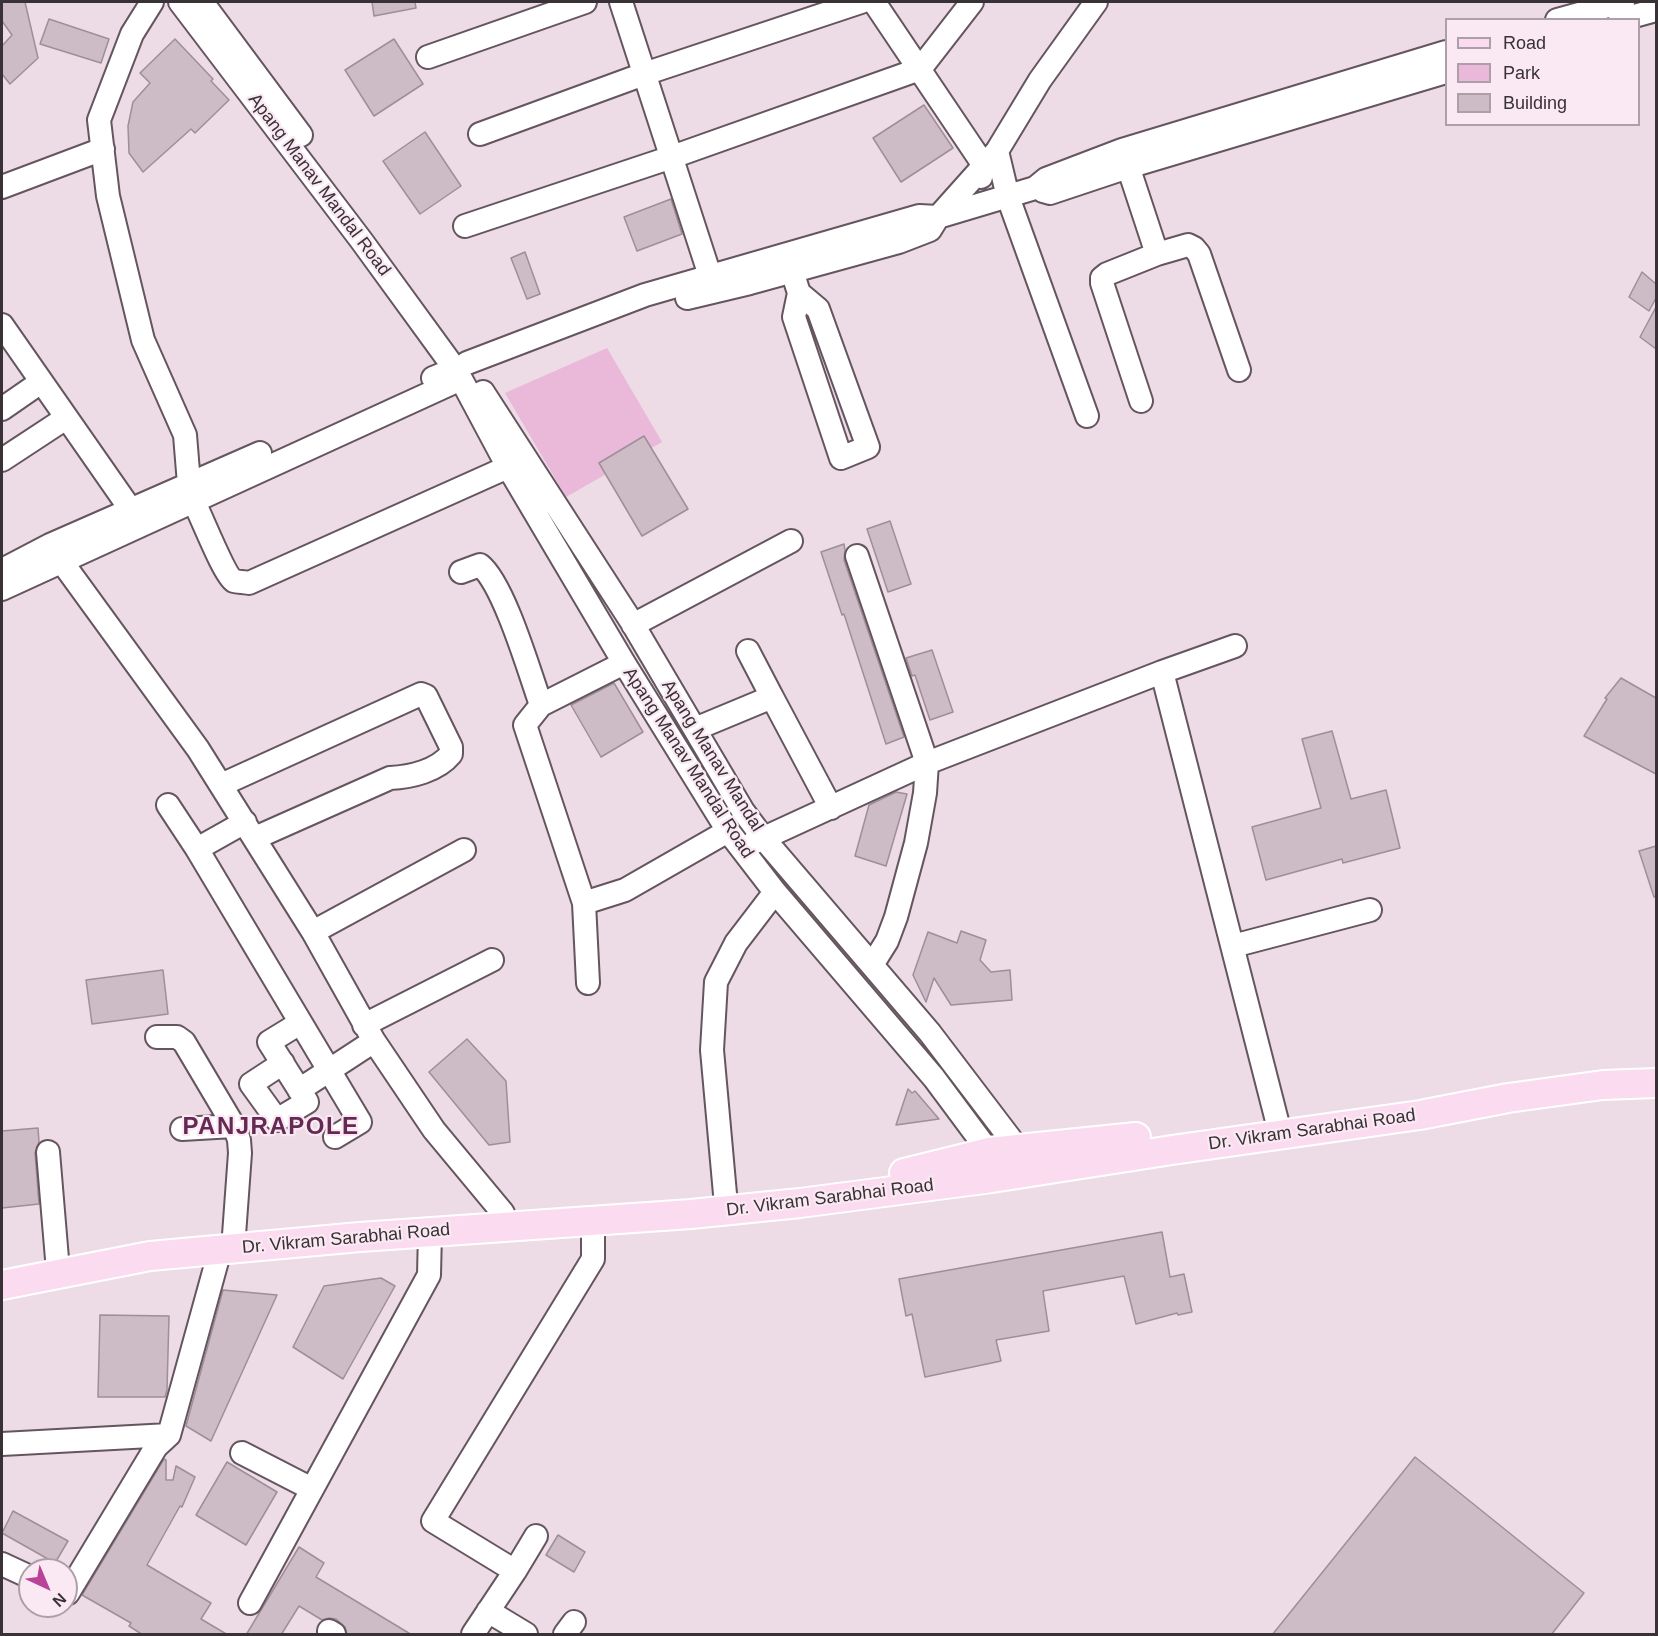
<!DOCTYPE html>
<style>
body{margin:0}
#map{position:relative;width:1658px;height:1636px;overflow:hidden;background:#eddbe6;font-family:Arial,sans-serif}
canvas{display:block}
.frame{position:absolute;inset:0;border:3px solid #383135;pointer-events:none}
.legend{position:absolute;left:1445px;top:18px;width:195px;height:108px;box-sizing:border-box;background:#fae9f3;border:2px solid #ac9fa7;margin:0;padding:8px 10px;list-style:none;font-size:18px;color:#383135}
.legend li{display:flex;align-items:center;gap:12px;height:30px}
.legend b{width:30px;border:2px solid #ac9fa7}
.north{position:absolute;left:18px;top:1558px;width:60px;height:60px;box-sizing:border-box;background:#fae9f3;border:2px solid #ac9fa7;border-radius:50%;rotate:136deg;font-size:16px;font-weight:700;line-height:24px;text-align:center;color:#383135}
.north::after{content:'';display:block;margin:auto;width:21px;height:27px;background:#ba4399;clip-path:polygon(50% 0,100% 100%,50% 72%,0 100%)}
</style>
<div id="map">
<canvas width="1658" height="1636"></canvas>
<div class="frame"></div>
<ul class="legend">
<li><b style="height:8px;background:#fbdbef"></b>Road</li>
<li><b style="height:16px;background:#eab8d8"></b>Park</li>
<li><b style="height:16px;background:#cdbcc6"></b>Building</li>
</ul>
<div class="north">N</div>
</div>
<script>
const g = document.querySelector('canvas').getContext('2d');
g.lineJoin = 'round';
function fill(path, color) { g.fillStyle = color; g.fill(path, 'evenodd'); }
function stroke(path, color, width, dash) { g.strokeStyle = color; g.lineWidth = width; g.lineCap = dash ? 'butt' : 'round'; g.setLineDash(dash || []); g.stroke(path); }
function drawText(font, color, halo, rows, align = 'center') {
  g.font = font + ' Arial,sans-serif'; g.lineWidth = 4.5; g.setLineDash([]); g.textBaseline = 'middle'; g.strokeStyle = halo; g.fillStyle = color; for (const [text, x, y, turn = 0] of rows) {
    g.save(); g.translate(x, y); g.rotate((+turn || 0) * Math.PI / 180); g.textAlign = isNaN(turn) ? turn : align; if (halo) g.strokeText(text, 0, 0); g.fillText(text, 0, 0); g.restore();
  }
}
const green = new Path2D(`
 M607,348L662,442L566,497L505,393Z`);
const building = new Path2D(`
 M2,2H25L38,58L10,84L2,74V46L12,35L2,21Z
 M372,2H415L416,8L374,16Z
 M49,19L109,39L101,63L40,44Z
 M175,39L213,79L211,81L229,100L195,133L191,129L143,172L129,153L128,126L133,102L150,83L140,73Z
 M394,39L423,84L374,116L345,70Z
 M924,105L953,148L901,182L873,138Z
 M425,132L461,186L420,214L383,161Z
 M671,199L682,234L637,251L624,217Z
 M525,252L540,294L527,299L511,258Z
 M1642,272L1656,284V298L1649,311L1629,297Z
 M1656,307V349L1640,337Z
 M644,436L688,509L642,536L599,463Z
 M890,521L911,584L888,592L867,529Z
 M844,544L845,550L844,560L904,737L886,744L844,614L842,615L821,552Z
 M932,650L953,712L930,720L915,675L912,676L906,658Z
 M1621,678L1656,698V774L1584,736L1607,699L1605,698Z
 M614,683L643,732L601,757L571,705Z
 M1332,731L1351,799L1386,790L1400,848L1343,863L1342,859L1266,880L1252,827L1321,808L1302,739Z
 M896,792L907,794L886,866L855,856L869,805Z
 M1656,846V896L1654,897L1639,851Z
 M961,931L986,940L980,960L991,972L1010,970L1012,1000L951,1005L934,978L926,1002L913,975L928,932L957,943Z
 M163,970L168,1014L92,1024L86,980Z
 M467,1039L506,1081L510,1142L489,1145L429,1072Z
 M908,1089L912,1093L915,1091L939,1119L896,1125Z
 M38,1128L39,1142L35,1153L39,1204L2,1208V1131Z
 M1162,1232L1170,1277L1184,1274L1192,1312L1178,1315L1177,1313L1136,1324L1124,1276L1043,1291L1049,1331L996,1340L1001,1361L925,1377L912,1314L906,1316L899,1279Z
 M381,1278L395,1286L343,1379L293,1347L324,1286Z
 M223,1290L277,1295L211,1441L186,1426Z
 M100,1315L169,1316L167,1390L165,1397H98Z
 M1415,1457L1584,1593L1551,1635H1272Z
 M164,1459L166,1460V1480H173L176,1466L195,1477L182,1507L180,1506L147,1565L211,1603L201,1619L228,1635H143L129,1626L131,1623L82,1595Z
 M227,1462L277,1492L246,1545L196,1515Z
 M13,1511L68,1541L55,1563L2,1533Z
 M558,1535L585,1552L574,1572L546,1555Z
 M299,1547L324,1563L316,1577L412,1635H347L345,1627L336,1619L329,1618L322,1620L299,1606L281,1635H246Z`);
const minor = new Path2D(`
 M152,2L132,34L99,120L108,196L143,340L185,435L189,484
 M180,2L361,240L455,369L433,378
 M202,2L301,135
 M621,2L714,288
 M874,2L983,164L981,177
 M1557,20L1623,2
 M1620,20L1656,10
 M428,57L585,2
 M480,134L644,74L861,2
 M997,151L1008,197L1087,416
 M1124,154L1157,254L1188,245L1194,248L1199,254L1239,370
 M2,187L103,149
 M1043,191L1050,193L1128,167L1446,72
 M465,226L672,157L920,69L972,2
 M792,271L799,293L818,309L868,447L841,458L794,317L799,293
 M687,298L750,283L899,242L930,230L938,217L997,151L1040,80L1096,2
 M2,325L131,510
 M467,363L645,295L919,216L938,217L1035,188L1046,179L1122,150L1446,52
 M483,392L631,621L743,811L764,839L930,1033L1019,1150L1020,1161
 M1141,401L1102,283V278L1107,274L1157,254
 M2,409L41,382
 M2,460L66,418
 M193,500C201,515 224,575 234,581C238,582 245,582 249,583L508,467
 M54,551L198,749L313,932L374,1041L434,1130L503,1213L504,1226
 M857,556L927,763L925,793L916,843L896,917L887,941L872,965
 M2,570L50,545L260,453
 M461,572L480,565C504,584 530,674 541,705L624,663
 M2,589L461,379L508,467L624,663L728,831L775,892L934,1078L989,1152L991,1168
 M633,625L791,541
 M1162,672L1235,646
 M772,697L831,808
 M541,705L525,725L584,903L588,983
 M695,729L772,697L748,651
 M221,785L421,694L426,696L451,747V754C437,771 411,777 390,778L255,838
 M168,805L197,849
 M245,822L197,849L360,1122L335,1137
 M753,843L927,763L1162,672L1277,1121
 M584,903L625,890L728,831
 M313,932L464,850
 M1233,946L1370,910
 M364,1025L492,960
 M157,1037H177L184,1042L235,1128L239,1140L240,1153L234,1235
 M283,1063L251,1084L277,1120L307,1102L269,1042L300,1023
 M299,1090L374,1041
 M182,1129L233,1126
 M48,1152L57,1259
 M725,1194L712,1050L716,982L736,943L775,892
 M2,1444L169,1435
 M242,1453L312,1489
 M2,1564L30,1577
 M515,1571L536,1536
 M66,1593H68L156,1447L169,1435L220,1250
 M250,1603L429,1275L430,1232
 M488,1611L526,1634
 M329,1631L334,1634
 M473,1634L515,1571L433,1521L593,1259V1219
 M565,1634L574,1622`);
const major = new Path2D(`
 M904,1173L989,1152L1136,1137
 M2,1285L150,1256L360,1237L691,1214L800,1203L992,1178L1172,1150L1420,1115L1508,1098L1603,1085L1656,1083`);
const streetNames = [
 ["Apang Manav Mandal Road",319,185,53],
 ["Apang Manav Mandal",712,756,58],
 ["Apang Manav Mandal Road",688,763,57],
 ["Dr. Vikram Sarabhai Road",1312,1130,-8],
 ["Dr. Vikram Sarabhai Road",830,1198,-7],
 ["Dr. Vikram Sarabhai Road",346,1239,-5]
];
const districtNames = [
 ["PANJRAPOLE",271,1127]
];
fill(green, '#eab8d8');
fill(building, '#cdbcc6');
stroke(building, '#9e8e98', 1.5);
stroke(minor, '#64555e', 26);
stroke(major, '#fff', 32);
stroke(minor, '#fff', 22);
stroke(major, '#fbdbef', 28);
drawText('18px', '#383135', '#fae9f3', streetNames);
g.letterSpacing = '1.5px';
drawText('bold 24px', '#642a53', '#fae9f3', districtNames);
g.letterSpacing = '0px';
</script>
